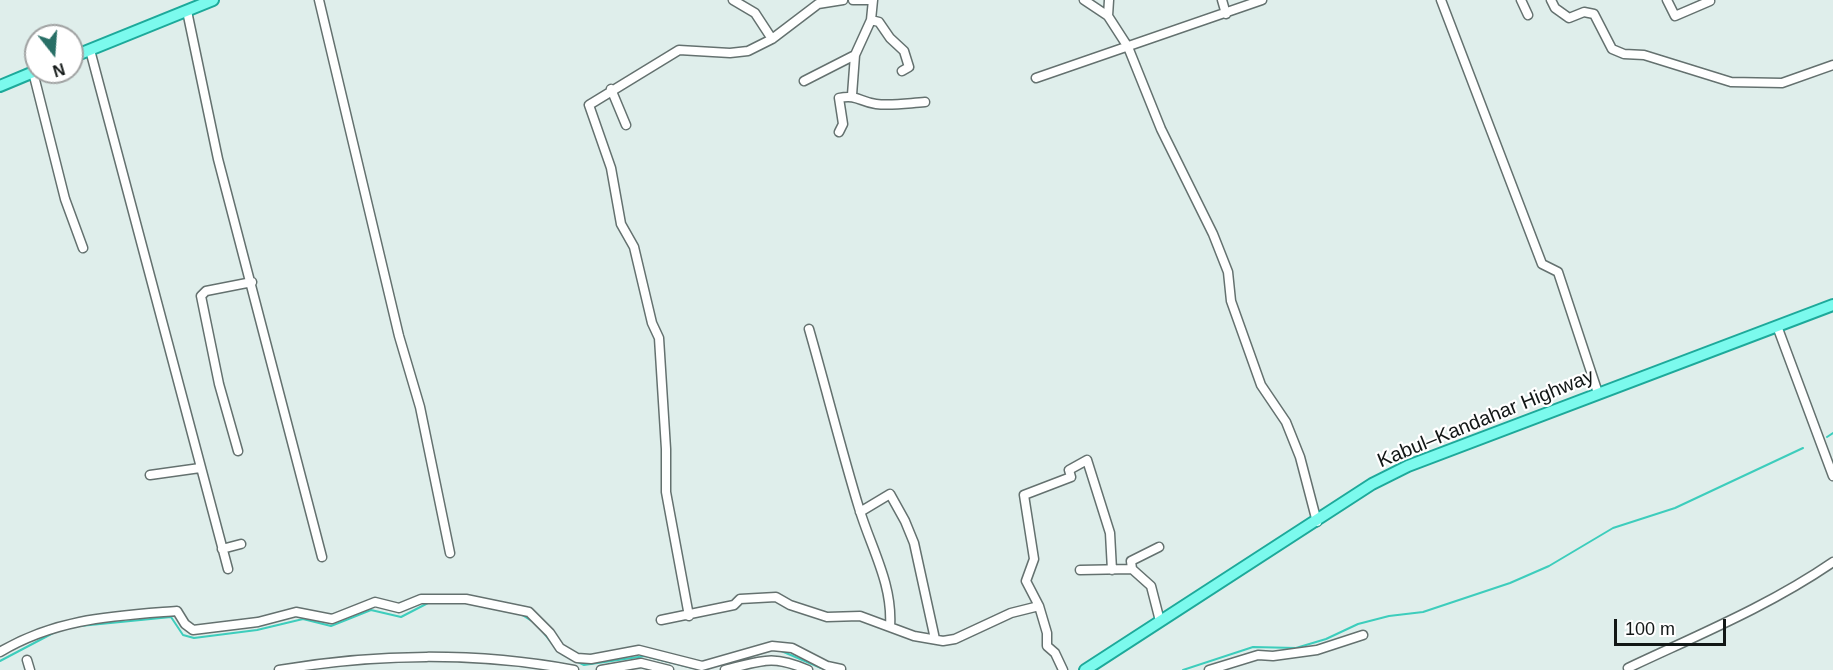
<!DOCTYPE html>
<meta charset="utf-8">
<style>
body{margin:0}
#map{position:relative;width:1833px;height:670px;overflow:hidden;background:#dfeeeb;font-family:Helvetica,sans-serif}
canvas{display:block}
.north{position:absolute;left:24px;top:24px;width:60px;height:60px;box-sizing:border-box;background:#fff;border:2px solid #a0a2a2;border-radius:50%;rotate:163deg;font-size:16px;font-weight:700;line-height:24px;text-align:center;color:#121716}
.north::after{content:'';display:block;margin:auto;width:21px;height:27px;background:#286f66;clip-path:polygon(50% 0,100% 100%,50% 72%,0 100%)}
.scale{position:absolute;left:1614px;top:619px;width:112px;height:27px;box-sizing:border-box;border:3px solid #121716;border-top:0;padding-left:8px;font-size:18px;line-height:21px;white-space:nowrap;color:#121716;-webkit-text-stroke:4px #fff;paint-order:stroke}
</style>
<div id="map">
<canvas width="1833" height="670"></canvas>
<div class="north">N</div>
<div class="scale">100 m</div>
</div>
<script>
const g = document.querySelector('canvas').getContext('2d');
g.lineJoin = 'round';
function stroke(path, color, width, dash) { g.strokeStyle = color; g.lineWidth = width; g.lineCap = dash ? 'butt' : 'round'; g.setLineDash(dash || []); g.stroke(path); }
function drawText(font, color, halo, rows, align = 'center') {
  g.font = font + ' Helvetica,sans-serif'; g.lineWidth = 4.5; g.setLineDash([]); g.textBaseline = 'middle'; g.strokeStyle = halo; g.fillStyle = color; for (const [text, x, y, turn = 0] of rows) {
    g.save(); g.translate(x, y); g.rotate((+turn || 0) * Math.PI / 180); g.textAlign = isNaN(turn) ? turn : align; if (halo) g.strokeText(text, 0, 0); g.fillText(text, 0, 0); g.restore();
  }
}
const stream = new Path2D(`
 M1827,437L1833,433
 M519,613L535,623
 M80,626L171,617L183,635L194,638L257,630L303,619L331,626L371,610L401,617L428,603
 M539,627L554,646
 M779,650L821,668
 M562,654L584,665L645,656L693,668
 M0,661L57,631
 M727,663L762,653
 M1183,670L1253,647L1296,648L1326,639L1358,624L1389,616L1423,612L1510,583L1549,566L1613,528L1675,508L1803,448`);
const minor = new Path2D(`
 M319,0L399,336L420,407L450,553
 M733,0L755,13L772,39
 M853,0H867
 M1084,0L1108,16L1128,47L1161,129L1213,234L1228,272L1231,301L1261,385L1286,422L1300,457L1317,522
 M1222,0L1226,14
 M1441,0L1542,264L1558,272L1598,393
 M1521,0L1528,15
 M1551,0L1555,8L1569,18L1584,12L1594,14L1612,49L1624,54L1644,55L1731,82L1782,83L1833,65
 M1667,0L1675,16L1710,1
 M187,11L218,159L322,557
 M1108,16L1109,0
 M871,20L879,22L890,38L904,51L909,67L902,71
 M90,50L228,569
 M33,72L65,199L83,248
 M1036,78L1262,0
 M804,81L855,55
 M611,89L626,125
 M852,95L855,55L871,20L873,0
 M839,132L843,124L839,98C857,94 860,102 876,104C892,106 909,103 925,102
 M1777,326L1833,476
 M809,329C826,388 841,449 859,508C871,548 893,584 890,627
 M238,451L219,384L201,296L206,291L252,282
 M150,475L200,468
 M860,512L890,494L905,521L914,543L935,639
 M222,549L241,544
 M1132,569L1131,561L1159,547
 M1080,570L1132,569L1151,586L1160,621
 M689,616L666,492V449L659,338L652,323L634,247L621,224L611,168L589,105L679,50L730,53L748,51L772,39L818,4L843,0
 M661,620L734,605L740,599L776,597L790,605L827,617L860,616L914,636L943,641L955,639L1011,613L1039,606
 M0,652C57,618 114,616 177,611L185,624L193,630L258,622L296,612L332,619L375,602L399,608L421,599H466L529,612L550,633L560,648L577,658L591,659L639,650L702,666L772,646L792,648L827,666L841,669
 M27,660L30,670
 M1628,668C1698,635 1769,606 1833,562
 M279,670C375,653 478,652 574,670
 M601,670L641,663L669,670
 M725,670C761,661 772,654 808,670
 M1063,670L1055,653L1047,646V633L1039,606L1026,581L1034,559L1024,495L1071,477L1069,470L1087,460L1110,533L1112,570
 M1209,670L1258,655L1273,656L1317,650L1363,635`);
const major = new Path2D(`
 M72,57L213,0
 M0,86L36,71
 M1085,670L1372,484L1408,466L1833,305`);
const streetNames = [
 ["Kabul–Kandahar Highway",1486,419,-22]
];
stroke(stream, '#3dcdbc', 2);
stroke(minor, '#64716f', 11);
stroke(major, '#1da99a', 14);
stroke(minor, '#fff', 8);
stroke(major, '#7bfaed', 10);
drawText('20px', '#121716', '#fff', streetNames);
</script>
